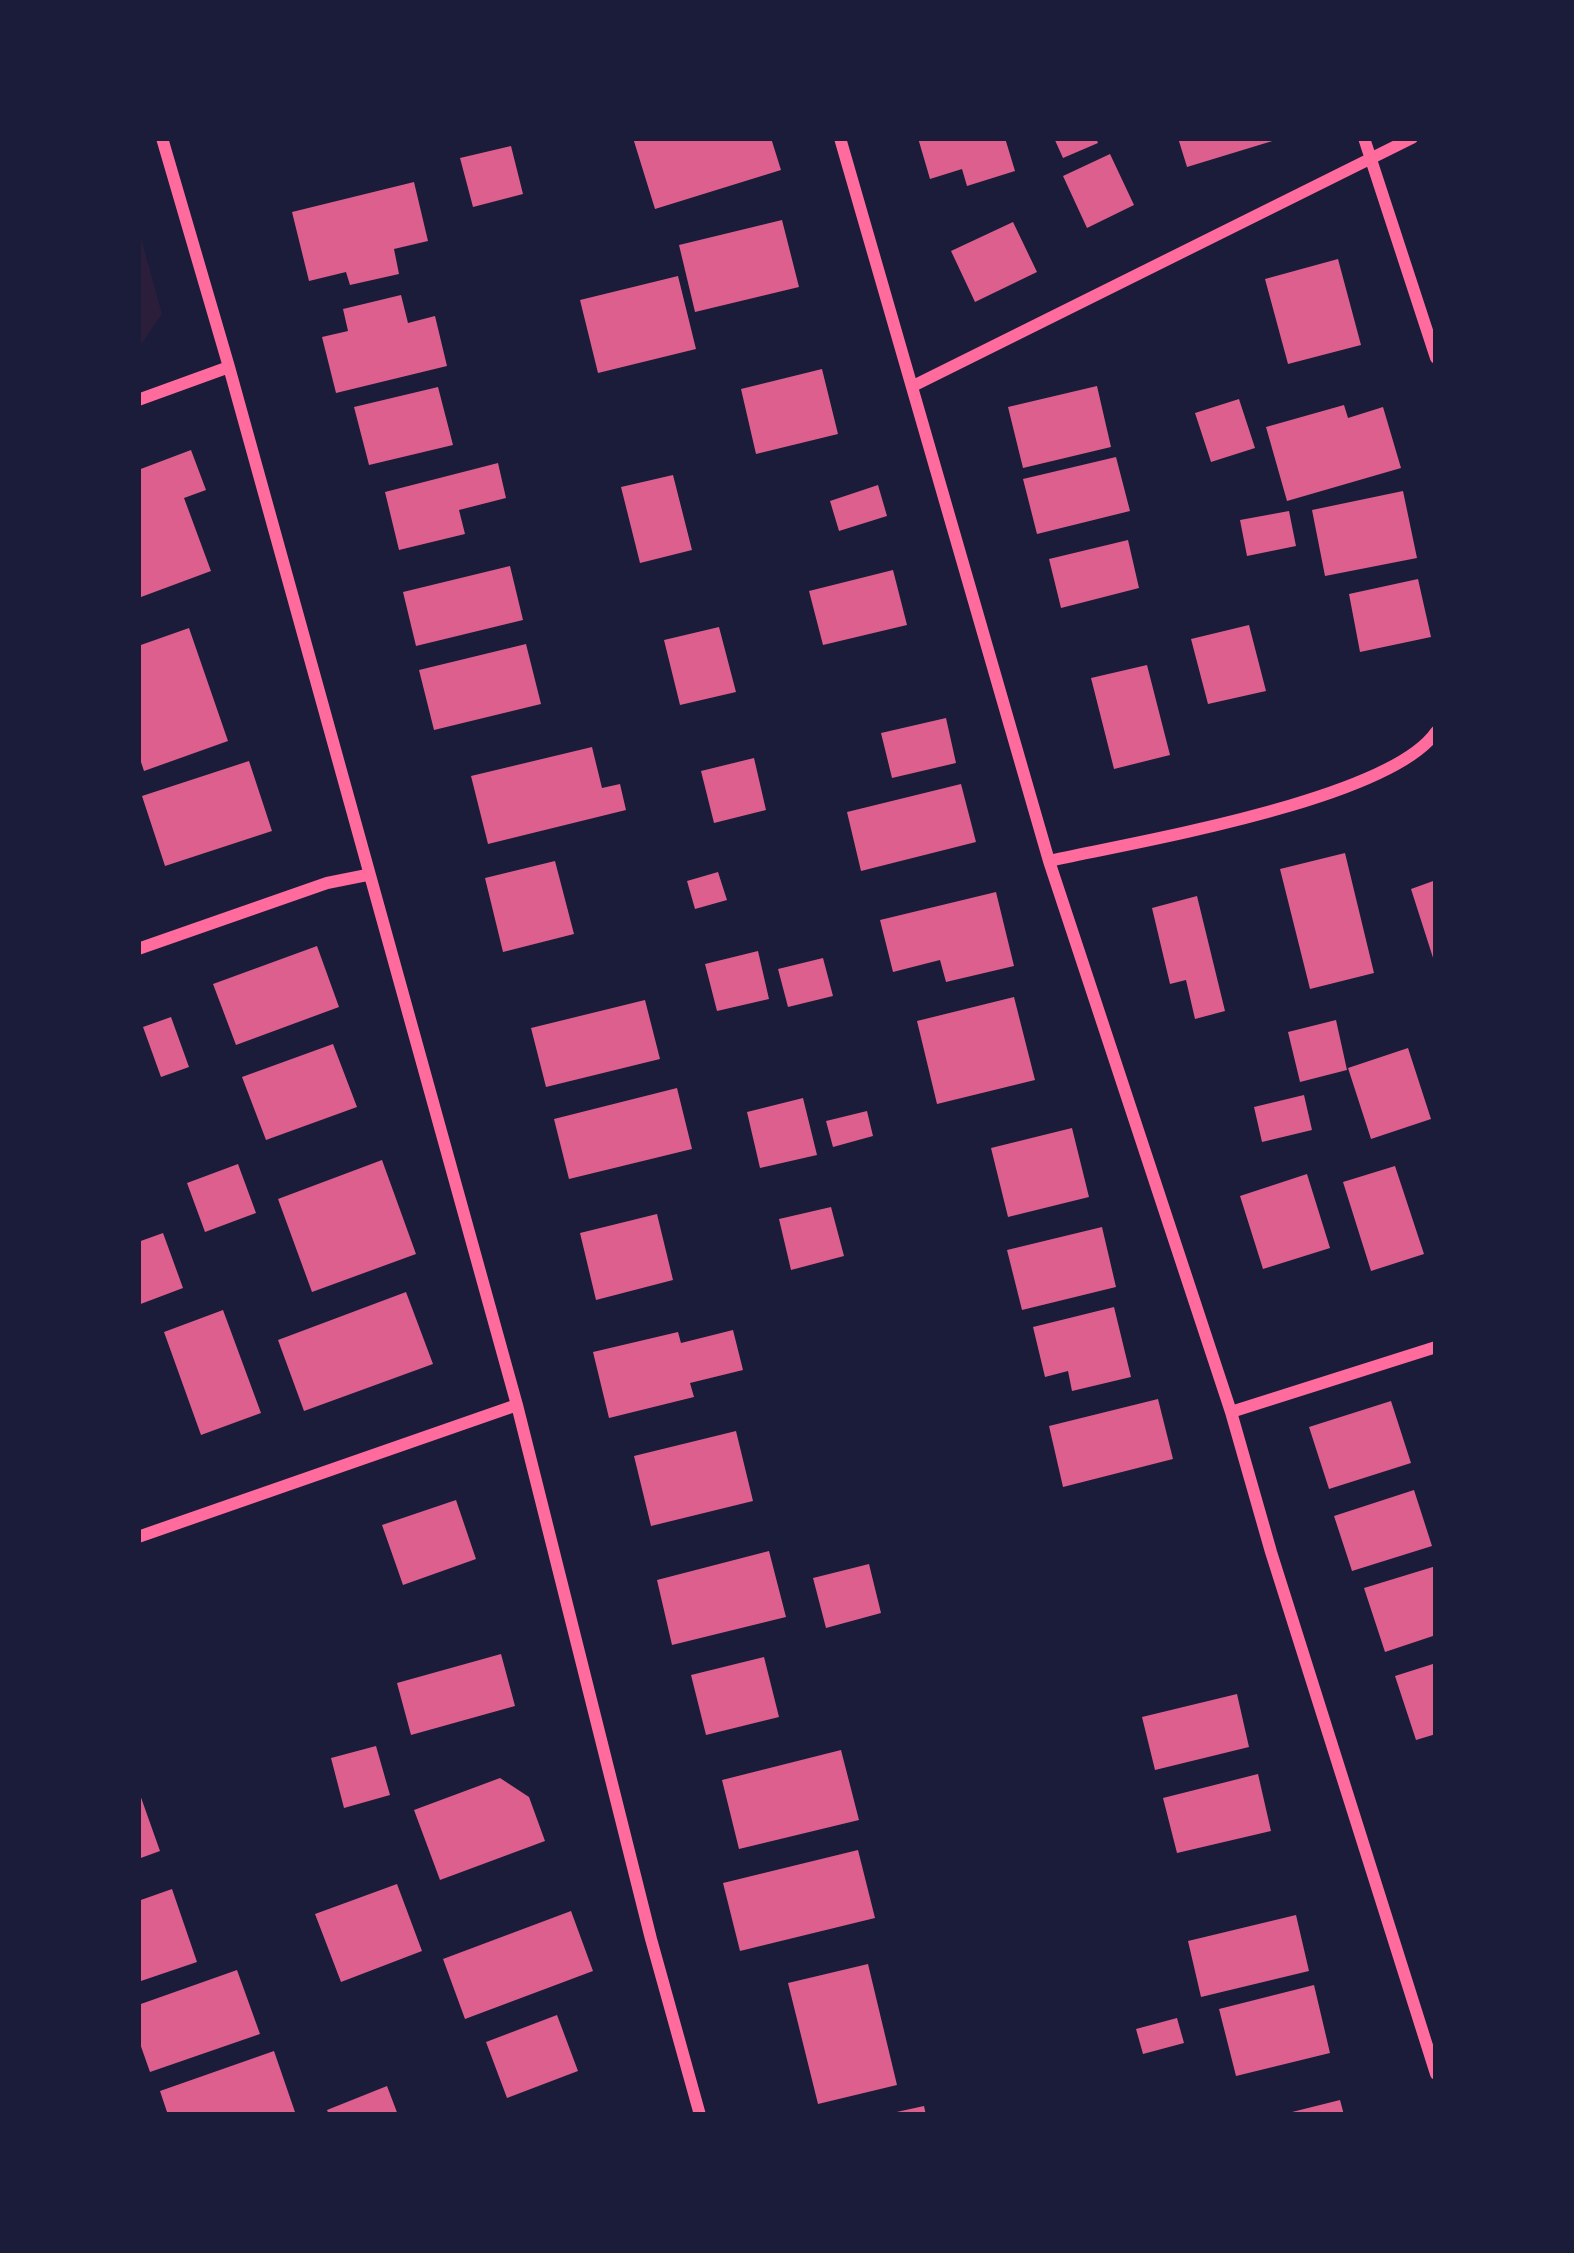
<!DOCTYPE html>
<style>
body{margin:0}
#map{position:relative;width:1574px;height:2253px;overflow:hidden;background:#1b1b3a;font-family:Inter,sans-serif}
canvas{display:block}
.frame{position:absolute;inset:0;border:141px solid #1b1b3a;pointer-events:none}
</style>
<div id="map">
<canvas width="1574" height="2253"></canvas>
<div class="frame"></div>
</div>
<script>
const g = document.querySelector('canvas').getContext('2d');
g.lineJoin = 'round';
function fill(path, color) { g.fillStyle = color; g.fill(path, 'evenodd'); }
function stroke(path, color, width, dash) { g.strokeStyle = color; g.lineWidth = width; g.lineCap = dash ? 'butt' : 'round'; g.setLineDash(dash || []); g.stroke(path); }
const green = new Path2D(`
 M138,227L162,314L138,349Z`);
const building = new Path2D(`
 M633,138H771L781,170L655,209Z
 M918,138H1005L1015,171L967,186L962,169L930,179Z
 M1054,138H1096L1098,143L1063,158Z
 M1178,138H1279V139L1187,167Z
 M511,146L523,194L473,207L460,158Z
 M1110,154L1134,205L1087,228L1063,176Z
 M414,182L428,241L394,249L399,274L350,285L346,272L309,281L292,212Z
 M782,220L799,287L695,312L679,245Z
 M1013,222L1037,272L975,302L951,251Z
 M1338,259L1361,345L1288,364L1265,279Z
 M678,276L696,349L598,373L580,300Z
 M401,295L408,323L435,316L447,366L336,393L322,337L348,331L343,309Z
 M822,369L838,434L756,454L741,389Z
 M1097,386L1111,447L1023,468L1008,407Z
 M438,387L453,445L369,465L354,407Z
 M1239,399L1255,448L1211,462L1195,413Z
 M1344,405L1348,418L1383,407L1401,468L1287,501L1266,427Z
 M191,450L206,490L184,498L211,571L141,597L138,470Z
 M1116,457L1130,511L1037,534L1023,479Z
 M498,463L506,498L459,510L465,534L399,550L385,492Z
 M673,475L692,550L640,563L621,487Z
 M878,485L887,516L839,531L830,501Z
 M1403,491L1417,558L1325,576L1312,510Z
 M1289,511L1296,546L1247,556L1240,520Z
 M1128,540L1139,588L1061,608L1049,559Z
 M510,566L523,620L416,646L403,592Z
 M893,570L907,625L823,645L809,591Z
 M1418,579L1431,637L1360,652L1349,594Z
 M1249,625L1266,691L1208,704L1191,639Z
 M719,627L736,692L680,705L664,640Z
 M189,628L228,741L144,771L138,753V646Z
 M526,644L541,704L434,730L419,670Z
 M1147,665L1170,755L1114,769L1091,678Z
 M946,718L956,763L892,778L881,733Z
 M592,747L602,788L620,784L626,810L488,844L471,776Z
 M754,758L766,810L714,823L701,771Z
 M249,761L272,831L165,866L142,796Z
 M961,784L976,842L861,871L847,812Z
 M1345,853L1374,973L1310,989L1280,869Z
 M555,861L574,934L503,952L485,878Z
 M718,872L727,900L695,909L687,881Z
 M1436,880V963L1435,964L1411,889Z
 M996,892L1014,966L946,982L940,960L893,972L880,920Z
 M1197,896L1225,1011L1195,1019L1186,980L1170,984L1152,908Z
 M317,946L339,1007L236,1045L213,984Z
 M758,951L769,999L717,1011L705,964Z
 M823,958L833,996L788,1007L778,969Z
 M1014,997L1035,1080L937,1104L917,1021Z
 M645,1000L660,1059L546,1087L531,1028Z
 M171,1017L189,1067L161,1077L143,1027Z
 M1336,1020L1347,1070L1300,1082L1288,1032Z
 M333,1044L357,1107L266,1140L242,1077Z
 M1408,1048L1431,1119L1371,1139L1348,1068Z
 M677,1088L692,1149L569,1179L554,1119Z
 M1304,1095L1312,1130L1262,1142L1254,1107Z
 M803,1098L817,1155L760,1168L747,1112Z
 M867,1111L873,1136L833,1147L826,1121Z
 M1072,1128L1089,1197L1008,1217L991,1148Z
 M382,1160L416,1254L312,1292L278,1199Z
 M238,1164L256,1213L205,1232L187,1183Z
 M1395,1166L1424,1254L1371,1271L1343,1182Z
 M1307,1174L1330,1248L1263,1269L1240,1196Z
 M831,1207L844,1256L791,1270L779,1219Z
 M657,1214L673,1280L596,1300L580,1233Z
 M1102,1227L1116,1287L1022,1310L1007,1250Z
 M163,1233L183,1288L138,1305V1242Z
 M406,1292L433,1364L304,1411L278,1340Z
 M1114,1307L1131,1377L1072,1391L1068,1371L1045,1377L1033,1327Z
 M223,1310L261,1413L201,1435L164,1332Z
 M733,1330L743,1370L690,1383L694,1397L609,1418L593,1352L678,1332L681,1343Z
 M1158,1399L1173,1459L1063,1487L1049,1426Z
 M1391,1401L1411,1463L1329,1489L1309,1427Z
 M736,1431L753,1501L651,1526L634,1456Z
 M1414,1490L1432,1546L1352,1571L1334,1516Z
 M456,1500L476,1559L403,1585L382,1525Z
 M769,1551L786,1617L672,1645L657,1580Z
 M869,1564L881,1613L826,1628L813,1578Z
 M1436,1566V1635L1385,1652L1364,1588Z
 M501,1654L515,1706L411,1735L397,1683Z
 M764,1657L779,1717L706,1735L691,1675Z
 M1436,1663V1734L1416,1740L1395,1676Z
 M1237,1694L1249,1747L1155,1770L1142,1717Z
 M376,1746L390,1795L344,1808L331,1758Z
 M841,1750L859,1820L739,1849L722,1780Z
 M1258,1774L1271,1831L1177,1853L1163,1798Z
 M500,1778L529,1797L545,1841L440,1880L414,1810Z
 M138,1789L160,1851L138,1859Z
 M858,1850L875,1918L740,1951L723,1883Z
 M397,1884L422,1951L341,1982L315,1914Z
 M172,1889L197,1962L138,1982V1901Z
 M571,1911L593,1971L465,2019L443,1959Z
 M1296,1915L1309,1971L1201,1997L1188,1941Z
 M868,1964L897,2085L818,2104L788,1983Z
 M237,1970L260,2034L150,2072L138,2038V2005Z
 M1314,1985L1330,2053L1236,2076L1219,2009Z
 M557,2015L578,2071L507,2098L486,2042Z
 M1177,2018L1184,2043L1143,2054L1136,2029Z
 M274,2051L296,2115H168L160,2091Z
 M387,2086L398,2115H329L327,2110Z
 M1340,2100L1344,2115H1288V2113Z
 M924,2106L926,2115H892V2113Z`);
const minor = new Path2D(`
 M162,138L229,367L517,1405L651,1939L700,2115
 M840,138L1049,861L1231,1412L1271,1552L1436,2074
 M1364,138L1436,358
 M913,386L1412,138
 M138,400L229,367
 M1049,861C1135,842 1389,800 1436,732
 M138,949L327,883L367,875
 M1231,1412L1436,1347
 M138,1537L517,1405`);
fill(green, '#2a1e3b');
fill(building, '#dd5f8e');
stroke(minor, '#ff6b9d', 12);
</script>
